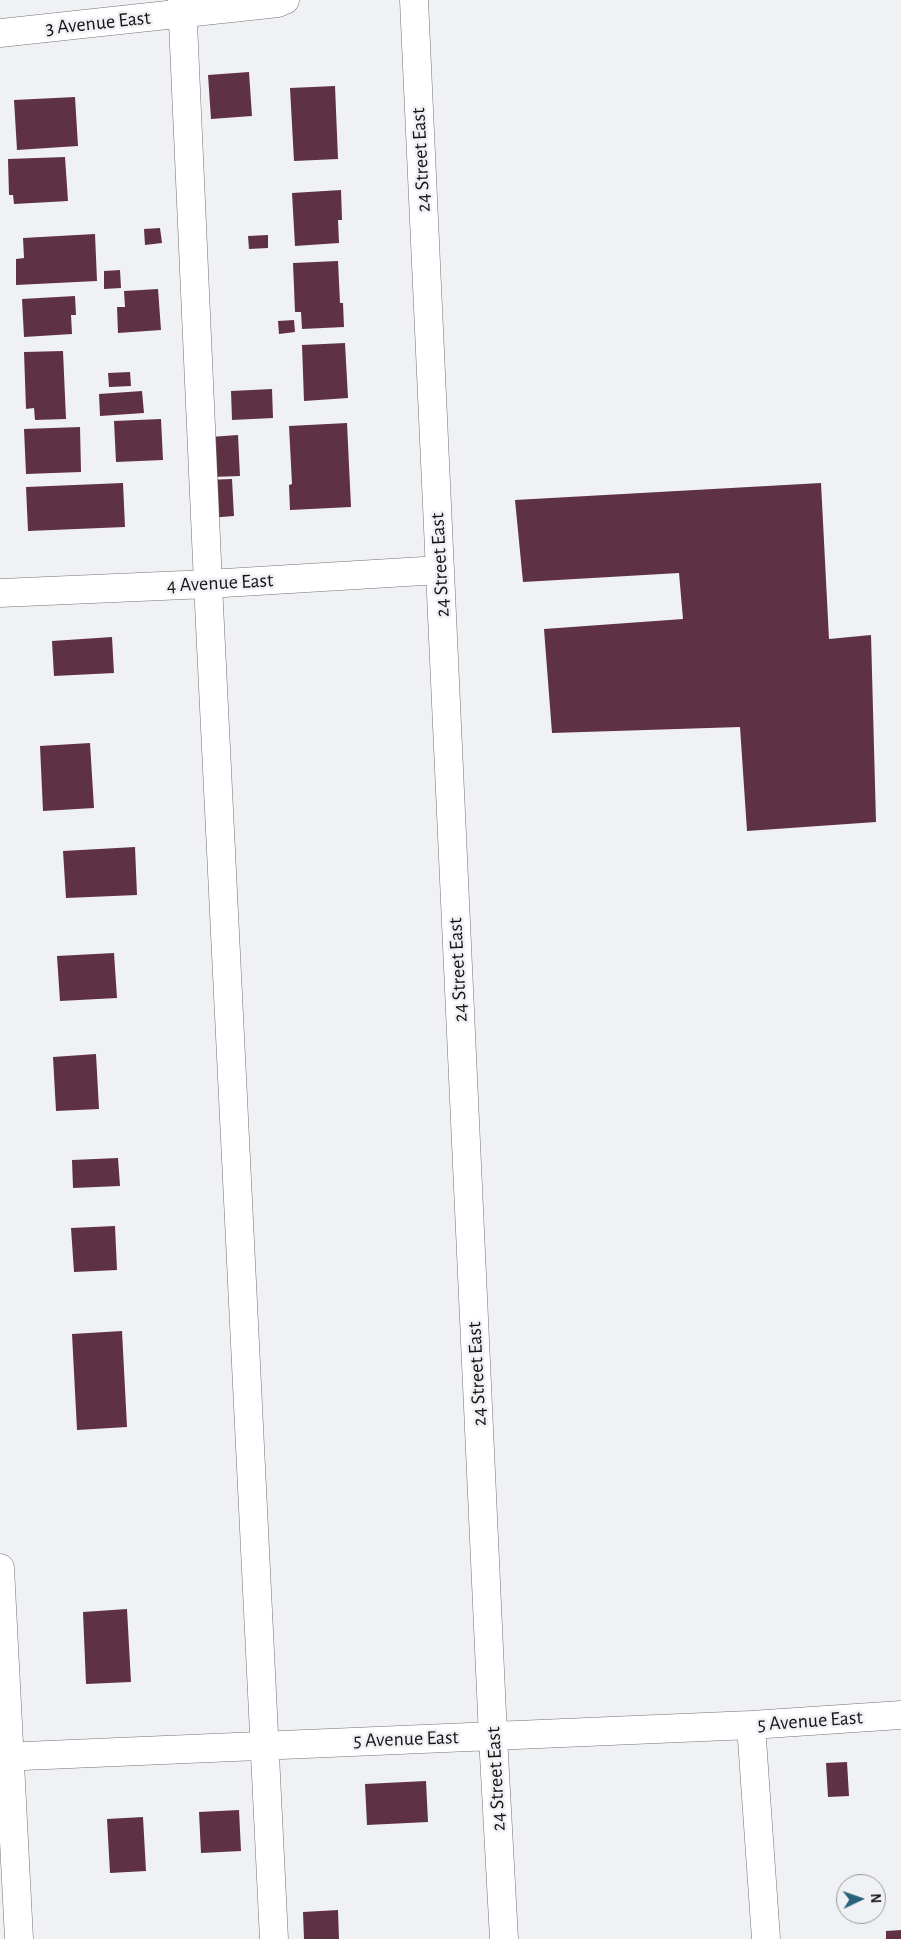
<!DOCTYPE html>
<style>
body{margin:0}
#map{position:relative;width:901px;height:1939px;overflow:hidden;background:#f0f1f5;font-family:"Alegreya Sans",sans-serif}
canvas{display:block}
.north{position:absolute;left:836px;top:1874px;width:50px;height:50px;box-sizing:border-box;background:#f0f1f5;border:1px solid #98999c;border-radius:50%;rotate:87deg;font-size:14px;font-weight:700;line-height:20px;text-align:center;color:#151516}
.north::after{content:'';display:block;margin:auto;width:18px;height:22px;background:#27627a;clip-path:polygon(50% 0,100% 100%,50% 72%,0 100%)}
</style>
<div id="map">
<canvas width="901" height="1939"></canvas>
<div class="north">N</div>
</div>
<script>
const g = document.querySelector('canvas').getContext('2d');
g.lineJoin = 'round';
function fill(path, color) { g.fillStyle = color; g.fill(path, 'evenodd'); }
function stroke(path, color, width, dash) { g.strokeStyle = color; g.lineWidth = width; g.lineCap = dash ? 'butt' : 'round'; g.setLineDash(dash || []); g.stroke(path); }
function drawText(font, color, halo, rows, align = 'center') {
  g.font = font + ' "Alegreya Sans",sans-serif'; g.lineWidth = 5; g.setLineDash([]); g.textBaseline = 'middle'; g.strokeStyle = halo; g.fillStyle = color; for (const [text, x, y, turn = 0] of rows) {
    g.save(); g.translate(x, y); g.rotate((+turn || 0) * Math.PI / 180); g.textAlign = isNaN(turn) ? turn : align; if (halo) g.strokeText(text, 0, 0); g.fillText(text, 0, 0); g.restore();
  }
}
const building = new Path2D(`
 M249,72L252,116L211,119L208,75Z
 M335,86L338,159L294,161L290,88Z
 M75,97L78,146L17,150L14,100Z
 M65,157L68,201L14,204L13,195H9L8,159Z
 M341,190L342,220H338L339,243L295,246L292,193Z
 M160,228L162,243L145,245L144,229Z
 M95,234L97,281L16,285V259L24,258L23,238Z
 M268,235V248L249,249L248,236Z
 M338,261L340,303H343L344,327L302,329L301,312H295L293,263Z
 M120,270L121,288L104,289V271Z
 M158,289L161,330L118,333L117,307H125L124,291Z
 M75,296L76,315H71L72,334L24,337L22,299Z
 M294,320L295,332L279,334L278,321Z
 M345,343L348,398L304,401L302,345Z
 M63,351L66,419L35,420L34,408L26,409L24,352Z
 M130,372L131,386L109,387L108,373Z
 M272,389L273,418L232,420L231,391Z
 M142,391L144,413L100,416L99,394Z
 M161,419L163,460L116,462L114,421Z
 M347,423L351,507L290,510L289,485L292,484L289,426Z
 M80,427L81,472L26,474L24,429Z
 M238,435L240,476L212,477L210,437Z
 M232,479L234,516L208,518L206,480Z
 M123,483L125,527L28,531L26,487Z
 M821,483L829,639L871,635L876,822L747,831L740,727L552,733L544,629L683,619L679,573L523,582L515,500Z
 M112,637L114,673L54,676L52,641Z
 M90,743L94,808L43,811L40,746Z
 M135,847L137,895L66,898L63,851Z
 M114,953L117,998L60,1001L57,956Z
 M96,1054L99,1109L56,1111L53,1057Z
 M118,1158L120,1186L73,1188L72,1160Z
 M115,1226L117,1270L74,1272L71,1228Z
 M122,1331L127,1427L77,1430L72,1334Z
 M127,1609L131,1682L86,1684L83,1612Z
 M847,1762L849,1796L828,1797L826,1763Z
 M426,1781L428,1822L367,1825L365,1784Z
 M239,1810L241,1851L201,1853L199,1812Z
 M143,1817L146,1871L110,1873L107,1819Z
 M338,1910L339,1939H304L303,1912Z
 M901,1930V1939H886V1931Z`);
const minor = new Path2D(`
 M182,0L208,584L274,1939
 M414,0L493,1736L504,1939
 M0,33L278,3L285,0
 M0,593L208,584L440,570
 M0,1568L19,1939
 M751,1725L766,1939
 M0,1757L751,1725L901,1715`);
const streetNames = [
 ["3 Avenue East",98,23,-6],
 ["24 Street East",421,160,-93],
 ["24 Street East",440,565,-93],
 ["4 Avenue East",220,583,-3],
 ["24 Street East",458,970,-93],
 ["24 Street East",477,1374,-93],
 ["5 Avenue East",810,1721,-4],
 ["5 Avenue East",406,1739,-2],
 ["24 Street East",496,1779,-93]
];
fill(building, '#5f3144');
stroke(minor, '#727275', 29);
stroke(minor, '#fff', 28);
drawText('20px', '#151516', '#f0f1f5', streetNames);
</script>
